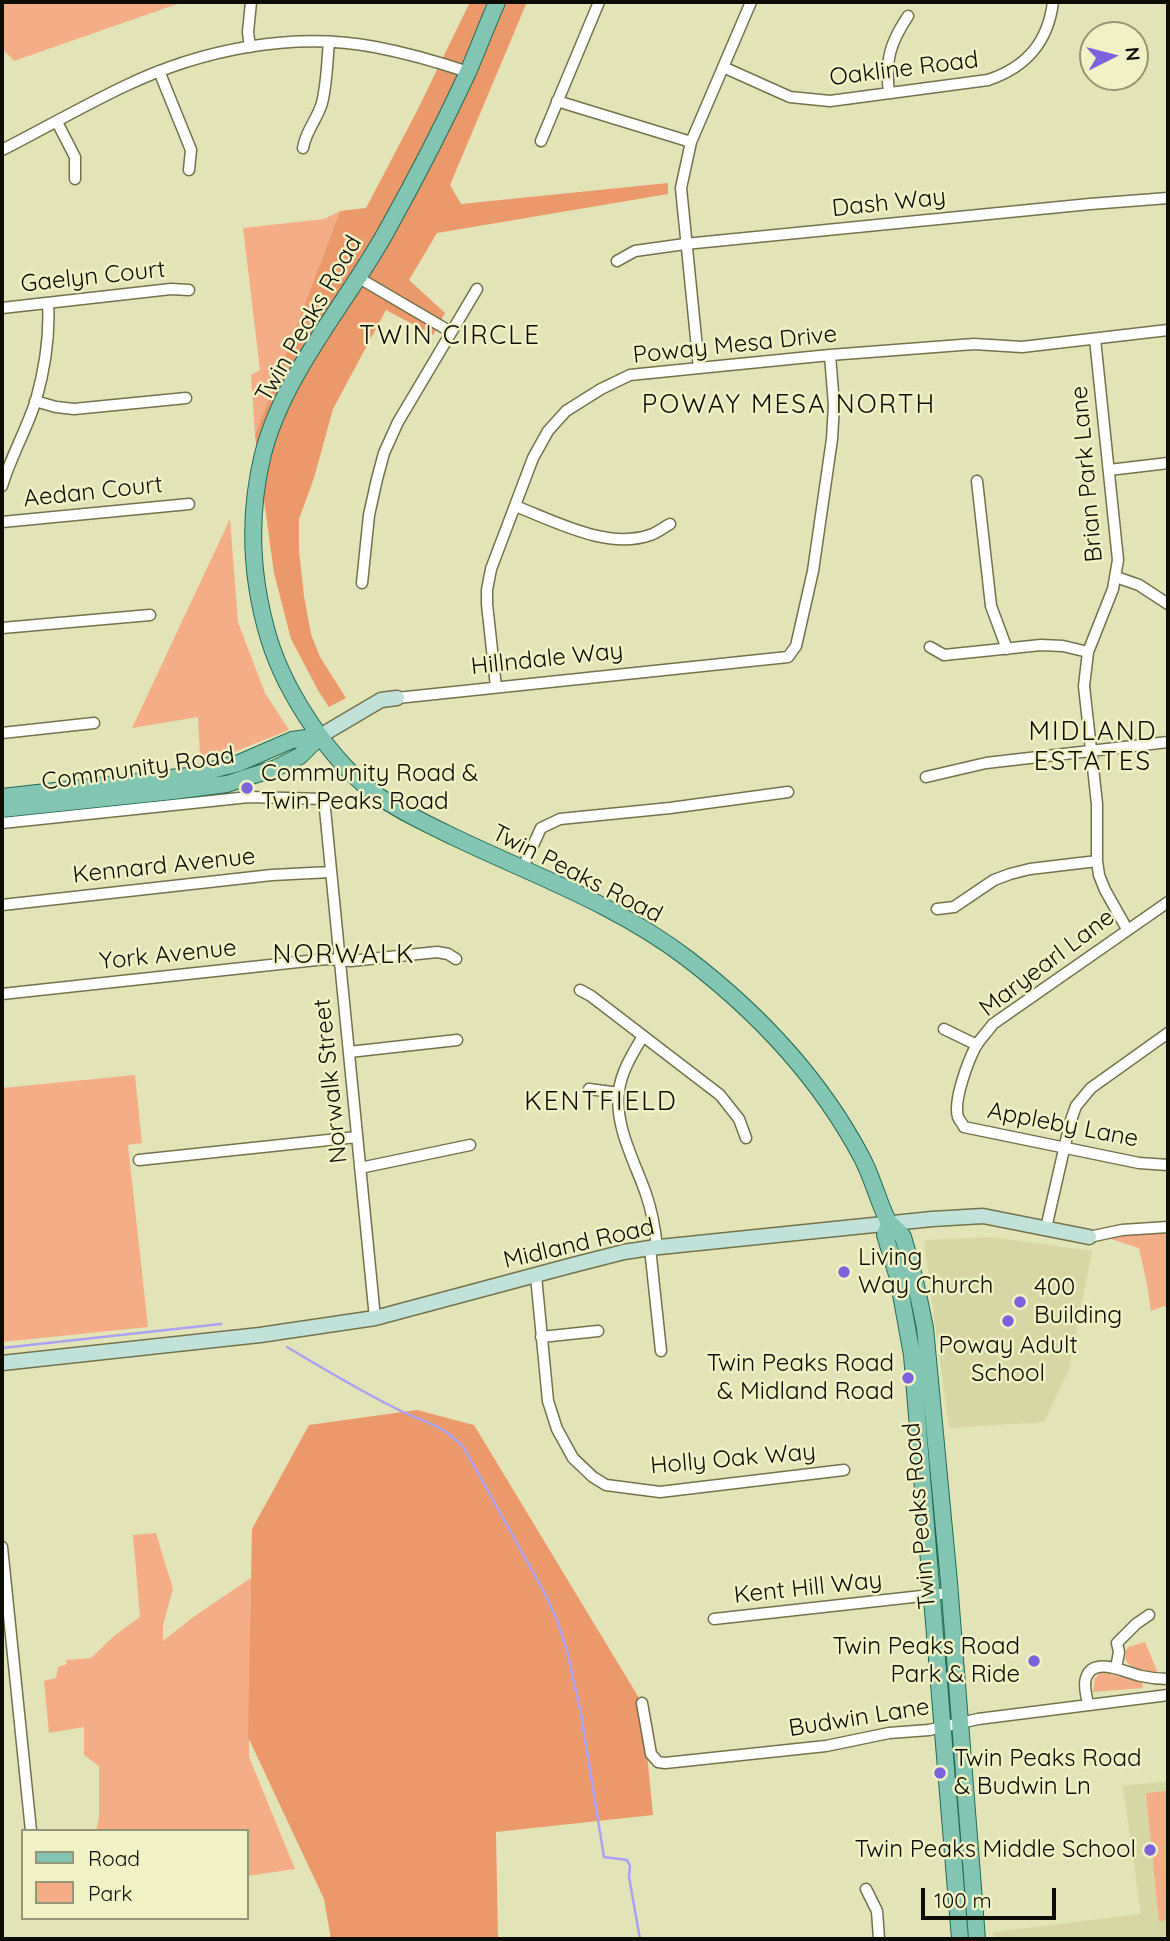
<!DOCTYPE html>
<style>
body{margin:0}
#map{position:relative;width:1170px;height:1941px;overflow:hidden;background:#e2e4b8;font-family:Quicksand,sans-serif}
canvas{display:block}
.frame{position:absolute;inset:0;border:4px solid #0d0c01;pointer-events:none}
.legend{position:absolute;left:21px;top:1829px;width:228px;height:91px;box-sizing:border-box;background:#f0f1c5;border:2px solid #959577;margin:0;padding:9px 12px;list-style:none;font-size:21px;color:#0d0c01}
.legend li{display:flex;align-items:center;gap:14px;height:35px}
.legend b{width:35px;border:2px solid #959577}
.north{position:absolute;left:1079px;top:21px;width:70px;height:70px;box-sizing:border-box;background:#f0f1c5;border:2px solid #959577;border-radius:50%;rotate:84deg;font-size:19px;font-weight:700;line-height:28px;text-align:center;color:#0d0c01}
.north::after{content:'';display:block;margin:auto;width:24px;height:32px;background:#7c63de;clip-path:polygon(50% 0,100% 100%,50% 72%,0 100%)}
.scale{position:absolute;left:921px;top:1888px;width:135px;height:32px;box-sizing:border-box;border:4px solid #0d0c01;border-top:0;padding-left:9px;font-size:21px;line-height:24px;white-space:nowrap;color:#0d0c01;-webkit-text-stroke:5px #f0f1c5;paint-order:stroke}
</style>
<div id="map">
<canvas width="1170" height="1941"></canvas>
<div class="frame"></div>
<ul class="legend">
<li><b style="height:9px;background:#82c5b2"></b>Road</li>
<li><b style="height:19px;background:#f4ad87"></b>Park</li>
</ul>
<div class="north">N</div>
<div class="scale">100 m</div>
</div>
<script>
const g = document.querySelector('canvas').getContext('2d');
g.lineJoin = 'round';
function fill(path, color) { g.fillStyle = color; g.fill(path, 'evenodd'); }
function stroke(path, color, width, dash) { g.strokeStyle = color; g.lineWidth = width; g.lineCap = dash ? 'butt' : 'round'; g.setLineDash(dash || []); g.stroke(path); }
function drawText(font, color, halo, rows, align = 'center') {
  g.font = font + ' Quicksand,sans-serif'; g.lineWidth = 5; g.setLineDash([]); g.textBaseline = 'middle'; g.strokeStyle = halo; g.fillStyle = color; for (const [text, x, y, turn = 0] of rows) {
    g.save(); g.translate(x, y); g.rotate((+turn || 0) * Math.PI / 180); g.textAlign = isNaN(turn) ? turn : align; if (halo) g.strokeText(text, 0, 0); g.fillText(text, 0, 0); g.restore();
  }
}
const built = new Path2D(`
 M991,1237L1092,1251L1069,1369L1044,1422L949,1428L924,1240Z
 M1168,1781V1939H993V1932L1141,1914L1123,1786Z`);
const green = new Path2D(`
 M2,2H183L14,61L2,48Z
 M340,211L255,435L251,375L260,370L243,228L324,219Z
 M230,519L238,622L265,693L289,730L234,752L200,759L198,717L132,728Z
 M135,1075L142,1143L128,1145L148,1327L2,1342V1088Z
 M1168,1229V1308L1164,1306L1151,1311L1147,1284L1139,1248L1104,1237Z
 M156,1533L173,1589L163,1625V1641L192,1618L251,1578L249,1757L295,1869L247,1876V1831H96L99,1817V1766L84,1755V1727L49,1733L44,1681L56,1678L58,1667L67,1664L66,1660L91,1658L114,1636L140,1617L133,1535Z
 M1145,1642L1158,1673C1144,1670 1116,1668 1128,1647Z
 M1101,1672L1142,1682L1143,1688L1093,1692L1095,1678Z
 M1168,1791V1920L1159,1921L1146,1793Z`);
const forest = new Path2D(`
 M470,2H527L450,185L461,204L668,183V194L437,233L409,280L445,313L433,335L386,310L333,409L314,478L299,519V550L304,596L311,634L320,657L346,698L329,707L319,692L291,639L274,573L255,435L340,211L366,208L417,111Z
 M417,1410L474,1425L642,1703L653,1815L496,1832L498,1939H331L324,1899L248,1737L252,1529L309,1425Z`);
const stream = new Path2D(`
 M287,1347C322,1368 357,1389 393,1407C421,1422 442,1423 464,1448L543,1590L557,1620L567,1651L581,1714L604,1857L627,1860L630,1866L629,1877L640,1939
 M2,1348L221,1324`);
const street = new Path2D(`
 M250,47L248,32L251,2
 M723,67L790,97L830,101L988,80C1027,67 1048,42 1053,2
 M159,71L191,150L189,170
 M889,93C885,60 890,43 908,16
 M557,101L691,142
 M57,122L75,157V179
 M541,141L599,2
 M303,148C306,130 317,120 322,103C327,83 327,62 329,42
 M2,150C43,129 83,106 125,86C200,50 292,31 375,47C407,53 438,62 468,72
 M617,261L635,251L685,244L1090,204L1168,198
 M359,278L451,332
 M2,308L171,289L189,290
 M1095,339L1118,560L1113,589L1088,652L1084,686L1097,804V861L1099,875L1105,890L1127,929
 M699,368L681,188L691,142L751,2
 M35,401L56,407L74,409L186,398
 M1109,470L1168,463
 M977,481L991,606L1007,649
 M2,486C11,456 27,429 36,400C45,368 50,335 48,303
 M515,506C555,521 607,550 650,535C657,533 664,527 670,524
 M2,522L189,504
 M1116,577L1139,585L1168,604
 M362,583L369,515L377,479L384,453L398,422L477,289
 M2,628L150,615
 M930,647L944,655L1041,645L1063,646L1088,652
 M496,687L487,604V590L491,569L533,458L548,431L566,411L601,389L630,375L699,368L830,355L974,344L1022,347L1168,330
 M397,698L788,657L796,646L813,571L832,439L834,405L830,355
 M2,733L94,723
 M926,777L986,763L1168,742
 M2,823L249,797L324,799L375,1318
 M522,869L541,828L560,819L670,808L788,792
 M1168,902L993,1024C988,1031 981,1038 976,1046C968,1061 953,1101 958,1117C959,1120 963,1124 964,1127L1139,1163L1168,1165
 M2,905L272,875L331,872
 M937,909L954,907L994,880L1010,874L1030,869L1097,861
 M580,990L591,996L720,1095L739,1119L746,1138
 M2,994L326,959L351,961L437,952L448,954L456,959
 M944,1029L977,1045
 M643,1036C633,1053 622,1070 619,1090C614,1126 635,1162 646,1194C652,1211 655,1229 657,1247
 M349,1052L457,1040
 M589,1089L619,1093
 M139,1160L357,1137
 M360,1168L470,1145
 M1046,1228L1070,1123L1076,1106L1091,1088L1168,1033
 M1089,1237L1122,1230L1168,1227
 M650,1248L661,1351
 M536,1276L548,1401L557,1429L573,1458L593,1477L606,1485L660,1492L844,1470
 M541,1337L598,1331
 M2,1547L31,1831
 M714,1619L949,1593
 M1116,1668L1119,1652L1117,1643L1136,1624L1149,1615
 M642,1703L651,1754L658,1762L665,1763L826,1746L889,1733L929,1730L978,1719L1168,1695
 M1088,1705C1087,1697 1083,1686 1086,1678C1093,1655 1127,1673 1141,1676C1150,1678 1159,1679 1168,1679
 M866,1889L877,1911L879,1939`);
const secondary = new Path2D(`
 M320,736L381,700L397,698
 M2,1363L260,1335L375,1318L573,1265L624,1252L650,1248L932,1219L983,1216L1089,1237`);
const primary = new Path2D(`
 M497,2C487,25 478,49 468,72C443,126 415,180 386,232C346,304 284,373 263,454C248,515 251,579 269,639C286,694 332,764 380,797C403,813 429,825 454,837C533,875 618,905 688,959C757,1012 820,1079 861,1156C872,1176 877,1198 887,1219C891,1227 899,1230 903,1237C905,1243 906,1248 908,1254C915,1278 920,1303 925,1328L949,1582L977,1939
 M2,797L188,776L239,763L292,740L320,736
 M2,809L173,791L227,784L276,768L300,756L320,736
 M889,1224L885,1235L898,1278L912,1355L960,1939`);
const markers = [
 [247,788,7,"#7c63de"],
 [844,1272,7,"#7c63de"],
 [1020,1302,7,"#7c63de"],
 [1008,1321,7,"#7c63de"],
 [908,1378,7,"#7c63de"],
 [1034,1661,7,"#7c63de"],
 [940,1773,7,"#7c63de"],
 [1150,1850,7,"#7c63de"]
];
const streetNames = [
 ["Oakline Road",904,69,-7],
 ["Dash Way",889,203,-6],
 ["Gaelyn Court",93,277,-6],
 ["Twin Peaks Road",309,319,-60],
 ["Poway Mesa Drive",735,345,-6],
 ["Brian Park Lane",1087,474,-95],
 ["Aedan Court",93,492,-6],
 ["Hillndale Way",547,659,-6],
 ["Community Road",138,769,-8],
 ["Kennard Avenue",164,866,-6],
 ["Twin Peaks Road",577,874,27],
 ["York Avenue",168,955,-6],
 ["Maryearl Lane",1047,963,-37],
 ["Norwalk Street",331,1081,-96],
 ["Appleby Lane",1063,1125,11],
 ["Midland Road",579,1244,-13],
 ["Holly Oak Way",733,1459,-5],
 ["Twin Peaks Road",920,1516,-95],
 ["Kent Hill Way",808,1588,-6],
 ["Budwin Lane",859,1718,-9]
];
const poiNames = [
 ["Community Road &",261,774],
 ["Twin Peaks Road",261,802],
 ["Living",858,1258],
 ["Way Church",858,1286],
 ["400",1034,1288],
 ["Building",1034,1316],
 ["Poway Adult",1008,1346,"center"],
 ["School",1008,1374,"center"],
 ["Twin Peaks Road",894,1364,"right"],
 ["& Midland Road",894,1392,"right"],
 ["Twin Peaks Road",1020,1647,"right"],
 ["Park & Ride",1020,1675,"right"],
 ["Twin Peaks Road",954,1759],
 ["& Budwin Ln",954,1787],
 ["Twin Peaks Middle School",1136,1850,"right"]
];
const neighbourhoodNames = [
 ["TWIN CIRCLE",450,336],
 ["POWAY MESA NORTH",789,405],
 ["MIDLAND",1093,732],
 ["ESTATES",1093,762],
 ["NORWALK",344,955],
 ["KENTFIELD",601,1102]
];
fill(built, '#d6d7a5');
fill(green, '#f4ad87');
fill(forest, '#eb986b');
stroke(stream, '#aca2f5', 2.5);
stroke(street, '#72734b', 13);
stroke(secondary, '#72734b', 17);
stroke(primary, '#236c52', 18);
stroke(street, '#fff', 10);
stroke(secondary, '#c1e2d8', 14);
stroke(primary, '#82c5b2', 16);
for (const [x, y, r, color] of markers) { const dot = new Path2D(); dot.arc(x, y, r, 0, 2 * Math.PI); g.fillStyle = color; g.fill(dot); stroke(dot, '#f0f1c5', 2.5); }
drawText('24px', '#0d0c01', '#f0f1c5', streetNames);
drawText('24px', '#0d0c01', '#f0f1c5', poiNames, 'left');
g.letterSpacing = '2px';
drawText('26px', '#0d0c01', '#f0f1c5', neighbourhoodNames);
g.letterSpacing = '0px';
</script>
